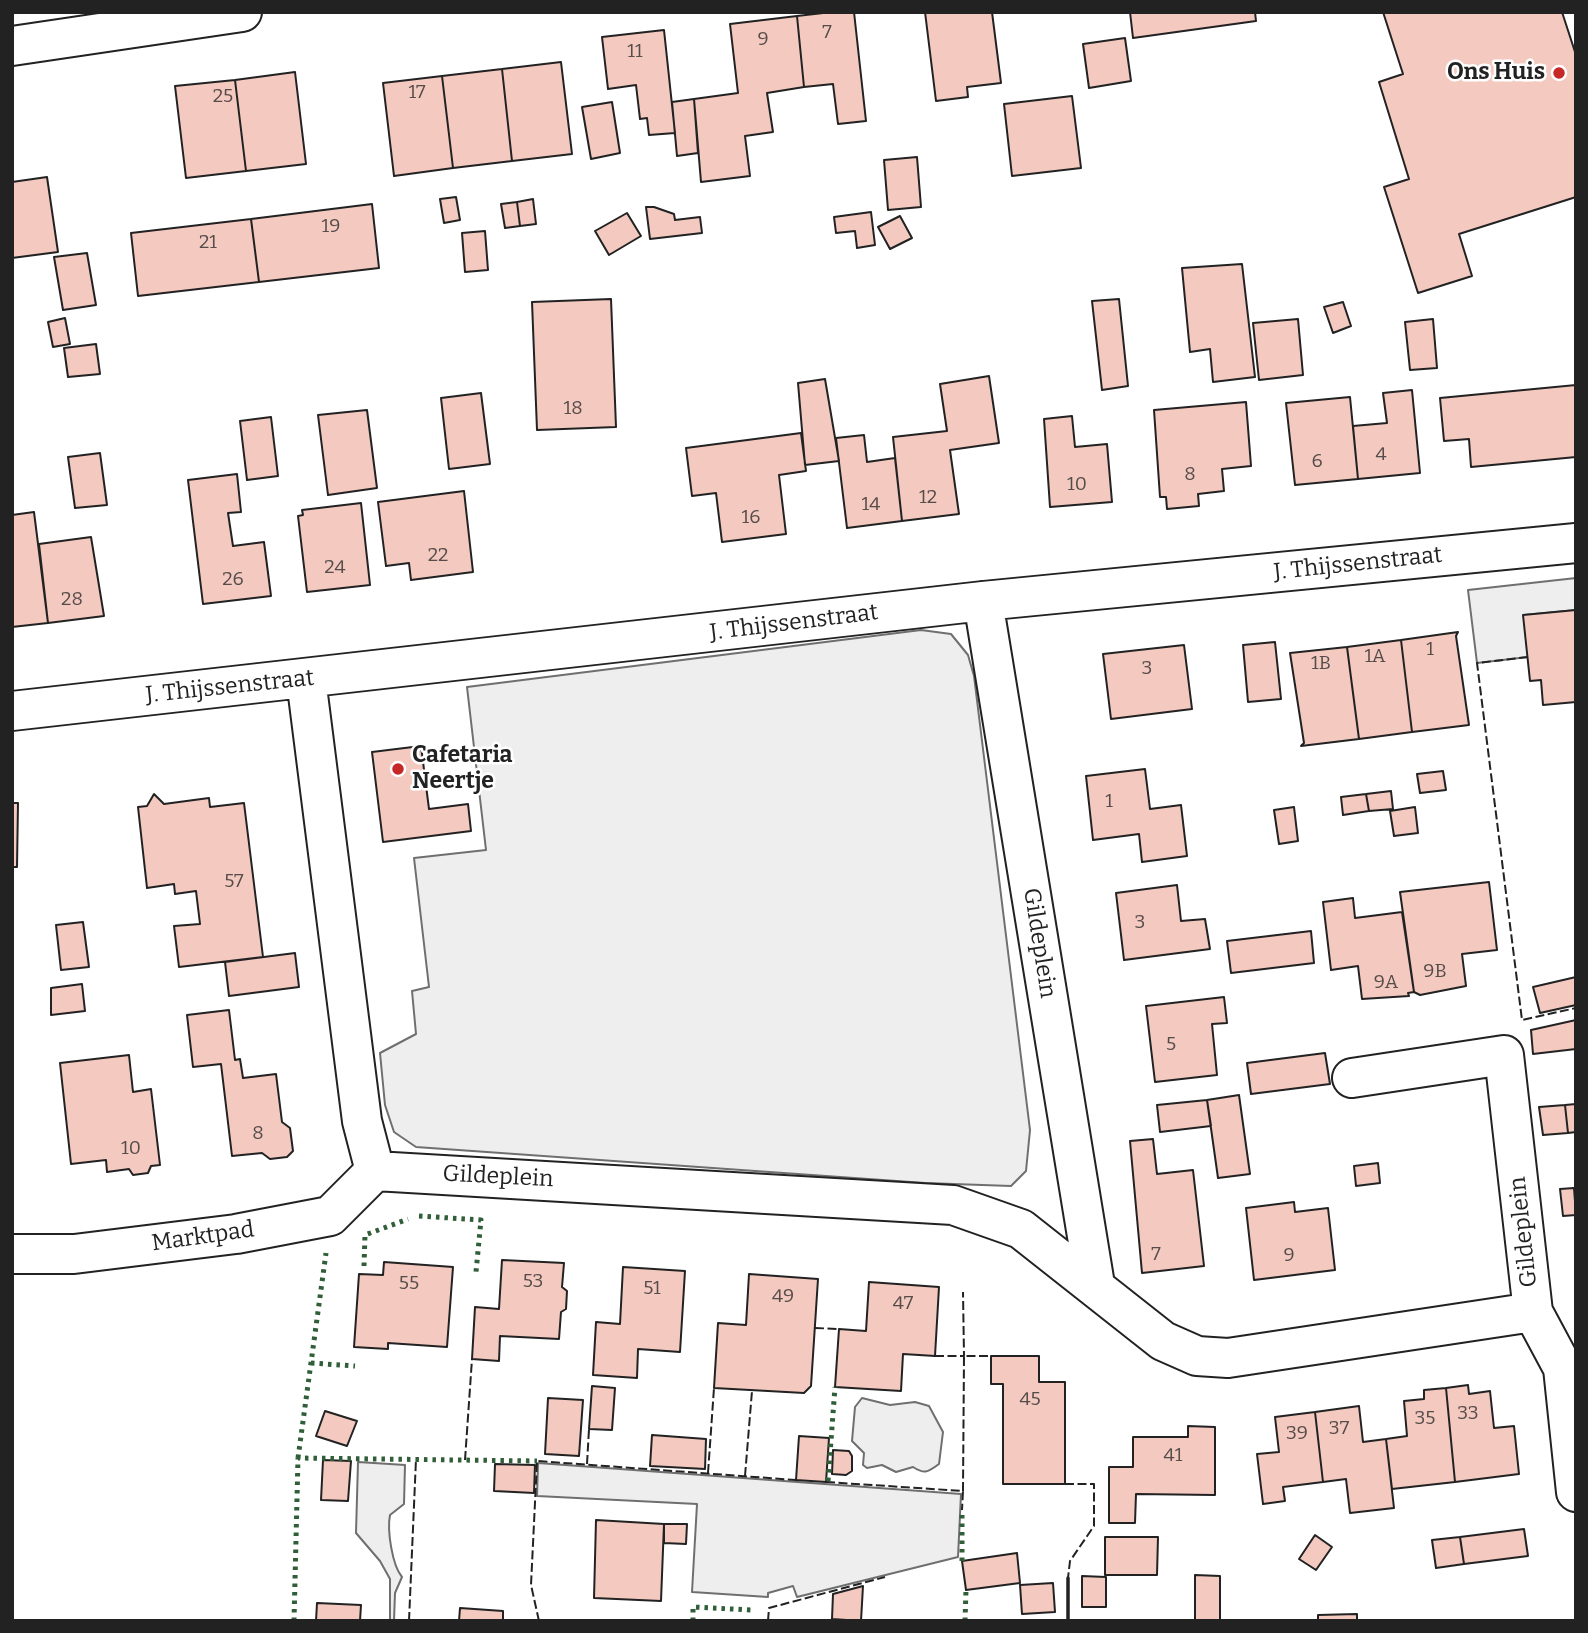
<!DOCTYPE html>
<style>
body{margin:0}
#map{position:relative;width:1588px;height:1633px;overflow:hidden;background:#fff;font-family:Bitter,serif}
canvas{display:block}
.frame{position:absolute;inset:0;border:14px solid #222;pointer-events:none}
</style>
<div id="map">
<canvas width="1588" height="1633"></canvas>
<div class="frame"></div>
</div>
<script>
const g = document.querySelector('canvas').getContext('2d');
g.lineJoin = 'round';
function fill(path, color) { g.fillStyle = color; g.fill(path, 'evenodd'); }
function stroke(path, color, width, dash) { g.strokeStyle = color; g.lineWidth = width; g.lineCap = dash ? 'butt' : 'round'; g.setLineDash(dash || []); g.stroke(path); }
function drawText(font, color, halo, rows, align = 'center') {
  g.font = font + ' Bitter,serif'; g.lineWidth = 5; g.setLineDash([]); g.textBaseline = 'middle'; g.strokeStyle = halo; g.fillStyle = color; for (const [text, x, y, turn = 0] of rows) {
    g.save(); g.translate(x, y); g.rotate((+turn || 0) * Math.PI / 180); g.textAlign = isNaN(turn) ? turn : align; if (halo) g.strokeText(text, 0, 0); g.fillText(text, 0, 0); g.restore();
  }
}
const green = new Path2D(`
 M1576,578V610L1524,615L1528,657L1477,663L1468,590Z
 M921,630L951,634L968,655L974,676L1030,1130L1026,1171L1011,1186L925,1183L416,1147L394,1132L385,1105L380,1053L416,1034L412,991L429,987L414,858L486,850L467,687Z
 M862,1398L890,1405L915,1402L929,1406L943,1432L939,1464C927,1473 924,1474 913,1467L896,1472L882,1465L867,1468L863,1465L864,1453L852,1441L855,1407Z
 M358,1462L405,1465L404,1504L390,1515C387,1530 392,1565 402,1577L395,1593L394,1621H390V1579L380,1561L356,1533Z
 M538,1463L961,1494L958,1557L797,1597L793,1586L768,1593V1597L692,1592L697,1504L537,1496Z`);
const building = new Path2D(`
 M832,12H854L866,121L838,124L833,84L804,87L797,16Z
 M925,12H992L1001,83L967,87L968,97L936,101Z
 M1130,12H1255L1256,21L1133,38Z
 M1383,12H1562L1576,55V197L1459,234L1472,276L1418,293L1384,187L1409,179L1379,82L1403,74Z
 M797,16L804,87L767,93L773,132L745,136L750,176L701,182L694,99L738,93L730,24Z
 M664,30L675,133L649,135L647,118L640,119L636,85L608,89L602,37Z
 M1125,38L1131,81L1089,88L1083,44Z
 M561,62L572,154L512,161L502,69Z
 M502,69L512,161L453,168L442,76Z
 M295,72L306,164L246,171L235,80Z
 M442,76L453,168L394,176L383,83Z
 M235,80L246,171L186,178L175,86Z
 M1072,96L1081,168L1012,176L1004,104Z
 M694,99L698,153L677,156L672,102Z
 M612,102L620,153L591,159L582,107Z
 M917,157L921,207L888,210L884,160Z
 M47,177L58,252L12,258V182Z
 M456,197L460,220L444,223L440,199Z
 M533,199L536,224L520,226L517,202Z
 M517,202L520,226L505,228L501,204Z
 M372,204L379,268L259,282L251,219Z
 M646,207H654L674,214L675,220L700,217L702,233L650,239Z
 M871,212L875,245L857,248L855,231L836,233L834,217Z
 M627,213L641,236L609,255L595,231Z
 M900,216L912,238L890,249L878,227Z
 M251,219L259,282L138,296L131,233Z
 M485,231L488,270L465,272L462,233Z
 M87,253L96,305L63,310L54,257Z
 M1242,264L1255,377L1213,382L1210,349L1190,352L1182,268Z
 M611,299L616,427L537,430L532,302Z
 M1119,299L1128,386L1102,390L1092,301Z
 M1343,302L1351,326L1333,333L1324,307Z
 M65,318L70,344L53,347L48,322Z
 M1298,319L1303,375L1259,380L1253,323Z
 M1433,319L1437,368L1410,370L1405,322Z
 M96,344L100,374L68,377L64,348Z
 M989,376L999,443L950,450L959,514L902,521L893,437L947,431L940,384Z
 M825,379L839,461L805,465L798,383Z
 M1576,385V457L1471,467L1469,439L1444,441L1440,398Z
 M1412,390L1420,473L1358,479L1353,426L1387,423L1383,393Z
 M481,393L490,464L449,469L441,398Z
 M1350,397L1358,479L1295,485L1286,403Z
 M1246,402L1251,466L1222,469L1224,491L1198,494L1199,506L1167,509L1166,497H1160L1154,410Z
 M367,410L377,488L328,495L318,415Z
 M1072,416L1075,447L1107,444L1112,502L1050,507L1044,419Z
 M271,417L278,476L247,480L240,421Z
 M801,433L806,471L779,475L786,534L722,542L716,493L692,496L686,448Z
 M864,435L867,462L895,458L902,521L847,528L836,438Z
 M100,453L107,505L75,508L68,457Z
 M237,474L241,512L228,513L233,546L264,542L271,596L203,604L188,480Z
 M464,491L473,572L411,580L409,563L386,566L378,502Z
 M361,503L370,585L307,592L298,516L303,515L302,510Z
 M34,512L48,623L12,627V515Z
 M91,537L104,616L48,623L39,544Z
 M1576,610V702L1543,705L1541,680L1530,681L1523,615Z
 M1458,632L1456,636L1469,725L1412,732L1401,640Z
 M1401,640L1412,732L1359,739L1347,647Z
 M1275,642L1281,699L1248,702L1243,645Z
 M1184,645L1192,709L1111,719L1103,654Z
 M1347,647L1359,739L1301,746L1304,743L1290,653Z
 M421,746L429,809L468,804L471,831L383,842L372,752Z
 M1145,769L1150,809L1181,805L1187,856L1142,862L1139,834L1093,840L1086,776Z
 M1443,771L1446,790L1420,793L1417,774Z
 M1391,791L1393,809L1369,811L1366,794Z
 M154,794L164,804L209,798L210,807L244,803L263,957L179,967L174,926L200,924L196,891L175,894L174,884L147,888L138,807L147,806Z
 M1366,794L1369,811L1343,815L1341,797Z
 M12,803H18L17,867H12Z
 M1294,807L1298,841L1279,844L1274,810Z
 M1415,807L1418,833L1394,836L1390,811Z
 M1489,882L1497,950L1462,954L1466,986L1420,995L1414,992L1400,892Z
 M1177,885L1181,921L1205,919L1210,949L1124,960L1116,893Z
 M1353,898L1355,918L1402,912L1414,992L1408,993L1409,996L1362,999L1358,966L1331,970L1323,902Z
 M83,922L89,967L61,970L56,925Z
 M1311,931L1314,963L1231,973L1227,941Z
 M295,953L299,987L229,996L225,962Z
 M1576,977V1005L1540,1013L1533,987Z
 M82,984L85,1011L51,1015V988Z
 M1224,997L1227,1023L1212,1024L1217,1075L1155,1082L1146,1006Z
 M229,1010L235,1060L240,1059L243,1078L276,1074L282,1122L290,1128L293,1151L287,1157L270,1159L262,1153L232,1156L221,1064L193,1067L187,1015Z
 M1576,1020V1049L1533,1054L1531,1030Z
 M1325,1053L1330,1084L1251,1094L1247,1063Z
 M129,1055L133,1092L151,1089L160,1165L151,1166L148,1173L133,1175L129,1169L107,1172L106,1160L71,1164L60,1063Z
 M1239,1095L1250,1174L1218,1178L1207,1100Z
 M1207,1100L1211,1126L1160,1132L1157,1105Z
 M1576,1104V1132L1568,1133L1565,1105Z
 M1565,1105L1568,1133L1543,1135L1539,1107Z
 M1153,1139L1157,1174L1193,1170L1204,1266L1142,1273L1130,1141Z
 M1378,1163L1380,1183L1356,1186L1354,1166Z
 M1574,1188L1576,1215L1563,1216L1560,1189Z
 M1294,1202L1295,1212L1328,1208L1335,1270L1254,1280L1246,1208Z
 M502,1260L564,1263L562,1287L567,1291L566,1309L561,1312L559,1339L500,1336L499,1361L472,1359L475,1307L499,1309Z
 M384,1262L453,1267L447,1347L388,1343V1349L354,1347L359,1274L383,1275Z
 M623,1267L685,1271L680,1352L638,1349L637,1378L593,1375L596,1322L620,1324Z
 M749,1274L818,1279L811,1386L804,1393L714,1388L718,1323L746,1325Z
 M869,1282L939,1287L935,1356L903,1354L901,1391L835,1387L839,1329L866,1331Z
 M991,1356H1039V1382H1065V1484H1003V1384H991Z
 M1468,1385L1469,1394L1490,1391L1494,1428L1514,1426L1519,1474L1455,1482L1446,1388Z
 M592,1386L615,1388L612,1430L589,1429Z
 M1446,1388L1455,1482L1392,1489L1386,1439L1407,1436L1404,1401L1424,1399V1390Z
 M548,1398L583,1400L579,1456L545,1454Z
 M1359,1406L1363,1442L1386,1439L1394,1508L1350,1513L1346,1479L1323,1482L1315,1412Z
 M325,1411L357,1421L347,1446L316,1436Z
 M1315,1412L1323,1482L1283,1487L1285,1501L1263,1504L1257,1454L1279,1452L1275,1417Z
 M1188,1426L1215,1427V1495L1136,1494L1135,1523H1109V1467H1133V1437H1188Z
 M652,1435L706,1439L705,1469L650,1466Z
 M799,1436L829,1438L826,1482L796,1480Z
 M833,1450L849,1451L852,1456V1471L846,1475L832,1474Z
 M323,1460L351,1461L348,1501L321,1500Z
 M495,1464L535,1465L534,1493L494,1491Z
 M596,1520L664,1524L661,1601L594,1598Z
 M664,1524H687L686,1544L664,1543Z
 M1524,1529L1528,1556L1464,1564L1460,1537Z
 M1315,1535L1332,1547L1316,1570L1299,1559Z
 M1105,1537H1158L1157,1575H1105Z
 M1460,1537L1464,1564L1436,1568L1432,1540Z
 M1017,1553L1020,1583L966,1590L962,1561Z
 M1195,1575L1220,1576V1621H1195Z
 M1082,1576L1106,1577V1607H1082Z
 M1053,1583L1055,1612L1022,1614L1020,1585Z
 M863,1586L861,1621L832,1619L833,1594Z
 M317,1603L361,1605L360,1621H316Z
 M460,1608L503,1611V1621H459Z
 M1357,1614V1621H1318V1615Z`);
const street = new Path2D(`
 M12,46L242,12
 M983,601L1095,1285
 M306,679L362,1121L375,1171L953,1205L1021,1229L1163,1341L1197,1356L1228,1358L1533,1312
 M12,711L983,601L1576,543
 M1352,1078L1504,1055L1533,1312L1563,1368L1576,1492
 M12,1254H74L236,1234L330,1216L375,1171`);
const hedge = new Path2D(`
 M419,1216L481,1220L476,1272
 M364,1266L365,1235L408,1219
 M311,1363L355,1366
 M298,1458L326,1253
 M828,1481L835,1387
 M962,1561V1510
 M294,1621L298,1458L537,1461
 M693,1621V1607L752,1610
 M965,1621L966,1590`);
const fence = new Path2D(`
 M1528,657L1477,663L1522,1020L1576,1008
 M815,1328L839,1329
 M935,1356H964L963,1292
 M465,1460L472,1359
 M587,1464L589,1429
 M708,1473L714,1388
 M745,1476L752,1391
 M826,1482L963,1491L962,1510
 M1065,1484H1094V1526L1070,1561L1068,1578
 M963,1491L964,1356H991
 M409,1621L416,1459
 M539,1621L531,1585L537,1461L796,1480
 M768,1621L769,1608L885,1577`);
const wall = new Path2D(`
 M1068,1578V1621`);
const markers = [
 [1559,73,7,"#c62828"],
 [398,769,7,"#c62828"]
];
const numberNames = [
 ["7",827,33],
 ["9",763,40],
 ["11",635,52],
 ["17",417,93],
 ["25",223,97],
 ["19",331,227],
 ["21",208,243],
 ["18",573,409],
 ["4",1381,455],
 ["6",1317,462],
 ["8",1190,475],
 ["10",1077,485],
 ["12",928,498],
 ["14",871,505],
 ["16",751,518],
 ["22",438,556],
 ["24",335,568],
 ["26",233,580],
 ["28",72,600],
 ["1",1430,650],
 ["1A",1375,657],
 ["1B",1321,664],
 ["3",1147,669],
 ["1",1109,802],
 ["57",234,882],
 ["3",1140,923],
 ["9B",1435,972],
 ["9A",1386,983],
 ["5",1171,1045],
 ["8",258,1134],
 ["10",131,1149],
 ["7",1156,1255],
 ["9",1289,1256],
 ["53",533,1282],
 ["55",409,1284],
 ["51",652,1289],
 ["49",783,1297],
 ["47",903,1304],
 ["45",1030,1400],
 ["33",1468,1414],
 ["35",1425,1419],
 ["37",1339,1429],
 ["39",1297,1434],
 ["41",1173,1456]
];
const poiNames = [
 ["Ons Huis",1545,73],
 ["Cafetaria",412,756,"left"],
 ["Neertje",412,782,"left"]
];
const streetNames = [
 ["J. Thijssenstraat",1358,564,-6],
 ["J. Thijssenstraat",794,623,-7],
 ["J. Thijssenstraat",230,687,-6],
 ["Gildeplein",1039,943,81],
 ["Gildeplein",498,1177,3],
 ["Gildeplein",1524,1232,-96],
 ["Marktpad",203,1237,-8]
];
fill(green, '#eee');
stroke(green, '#6f6f6f', 2);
fill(building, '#f3c9c0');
stroke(building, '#222', 2);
stroke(street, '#222', 42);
stroke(street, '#fff', 38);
stroke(hedge, '#2f5e38', 5, [3.5, 5]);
stroke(fence, '#222', 2, [9, 3.5]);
stroke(wall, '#222', 3.5);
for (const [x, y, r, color] of markers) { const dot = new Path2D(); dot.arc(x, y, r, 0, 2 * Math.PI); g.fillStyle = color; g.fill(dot); stroke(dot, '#fff', 2.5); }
drawText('19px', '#564c4a', null, numberNames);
drawText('bold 23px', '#222', '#fff', poiNames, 'right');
drawText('23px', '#222', '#fff', streetNames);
</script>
